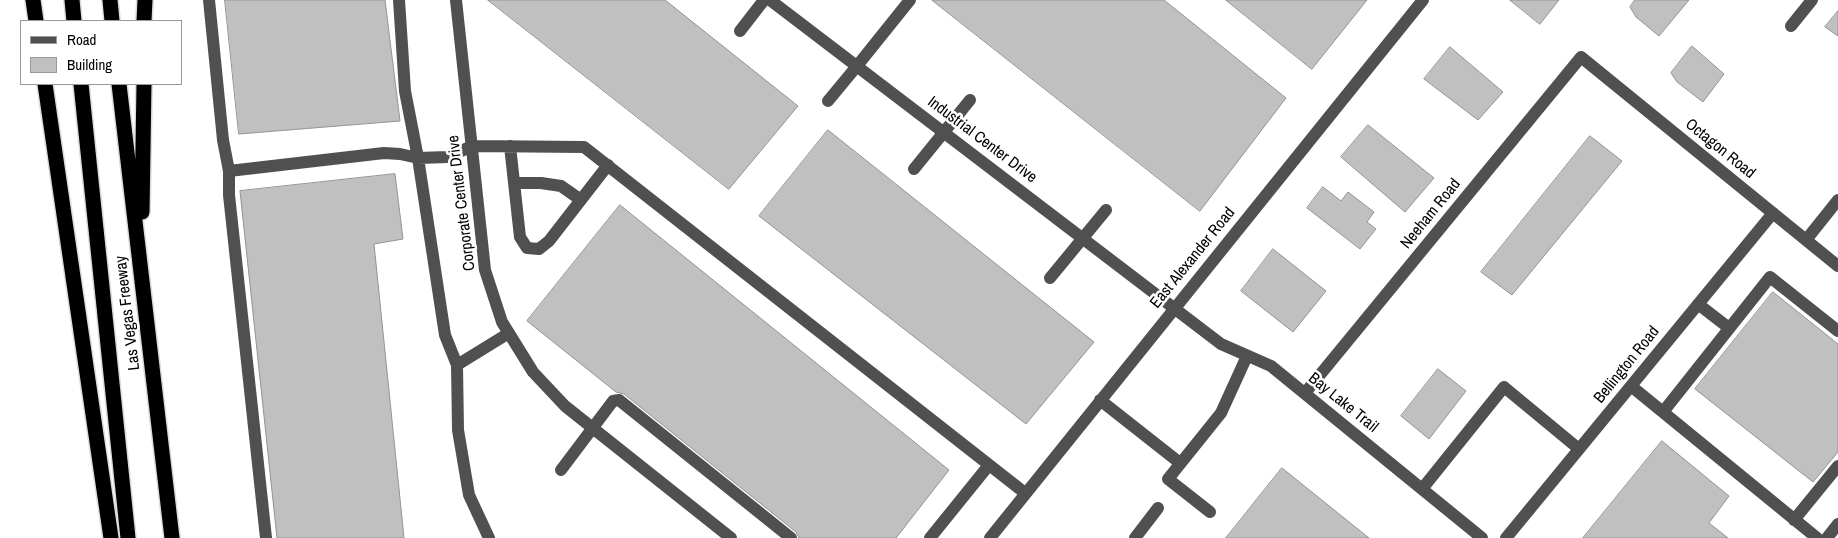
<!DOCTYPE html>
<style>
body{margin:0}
#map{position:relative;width:1838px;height:538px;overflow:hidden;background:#fff;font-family:"Archivo Narrow",sans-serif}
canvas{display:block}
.legend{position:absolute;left:20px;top:20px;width:162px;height:65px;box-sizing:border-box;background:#fff;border:1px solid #999;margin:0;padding:6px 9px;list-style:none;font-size:15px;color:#000}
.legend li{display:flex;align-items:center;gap:10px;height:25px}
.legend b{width:25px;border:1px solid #999}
</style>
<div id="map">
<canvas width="1838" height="538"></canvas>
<ul class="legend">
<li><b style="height:6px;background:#505050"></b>Road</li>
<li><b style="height:14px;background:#c0c0c0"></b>Building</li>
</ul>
</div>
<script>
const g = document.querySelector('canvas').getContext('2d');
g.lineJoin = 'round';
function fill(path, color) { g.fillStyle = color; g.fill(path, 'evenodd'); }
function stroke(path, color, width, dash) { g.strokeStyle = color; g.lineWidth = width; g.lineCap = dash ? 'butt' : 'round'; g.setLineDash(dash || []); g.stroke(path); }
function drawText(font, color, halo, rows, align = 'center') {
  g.font = font + ' "Archivo Narrow",sans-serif'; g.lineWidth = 5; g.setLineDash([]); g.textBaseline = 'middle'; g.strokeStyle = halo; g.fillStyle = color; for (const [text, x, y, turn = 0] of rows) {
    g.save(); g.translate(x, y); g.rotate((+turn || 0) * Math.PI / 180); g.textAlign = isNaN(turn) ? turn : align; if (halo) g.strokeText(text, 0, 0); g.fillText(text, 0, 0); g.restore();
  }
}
const building = new Path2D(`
 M225,0H385L400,121L239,134Z
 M488,0H665L798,106L729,189Z
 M932,0H1164L1286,98L1200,211Z
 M1226,0H1367L1312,69Z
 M1510,0H1559L1540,24Z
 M1635,0H1689L1659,36L1636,17L1630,7Z
 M1838,11V36L1825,27Z
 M1692,46L1724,74L1703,102L1677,82L1671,73Z
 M1450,47L1503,92L1478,120L1424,79Z
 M1368,125L1434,178L1405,212L1341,157Z
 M828,130L1094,342L1026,424L759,216Z
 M1590,136L1622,161L1512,295L1481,272Z
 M395,174L403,239L374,244L404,538H277L240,191Z
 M1323,187L1341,201L1348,192L1374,212L1367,222L1376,229L1360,249L1307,208Z
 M620,205L949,470L896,538H799L796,532L624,394L616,392L527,321Z
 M1273,249L1326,291L1293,332L1241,291Z
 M1773,292L1838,344V452L1813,482L1695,389Z
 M1438,369L1466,391L1429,439L1401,416Z
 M1662,441L1729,496L1709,523L1728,538H1583Z
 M1282,468L1369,538H1226Z`);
const minor = new Path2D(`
 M209,0L223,140L229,171
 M399,0L405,91L418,158L445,335L457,365L509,333
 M456,0L485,270L502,322L533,372L565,406L731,538
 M770,0L1221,344L1271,366L1482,538
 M1791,26L1812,0
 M740,31L764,0
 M828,101L857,66L910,0
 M510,146L520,237L527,248L539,249L549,241L608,165
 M914,169L970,100
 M515,183H541L561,186L581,200
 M1806,240L1838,200
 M1050,278L1106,210
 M1698,304L1729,328
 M457,365L458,430L469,495L489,538
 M1631,386L1817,538
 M1305,393L1581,57L1838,266
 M1100,400L1180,463
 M1663,412L1770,277L1838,331
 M561,470L613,401L619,400L791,538
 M1422,489L1504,387L1579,449
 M1210,512L1168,479L1221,413L1247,356
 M1794,520L1838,466
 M266,538L229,195V171L384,153L400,154L418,158L448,157L472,146L584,147L1025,493
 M930,538L989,465
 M990,538L1423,0
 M1135,538L1158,508
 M1506,538L1773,213
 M1827,538L1838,524`);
const highway = new Path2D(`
 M33,0L36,21
 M72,0L74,21
 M110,0L112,21
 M144,21L145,0
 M45,84L111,538
 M81,84L128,538
 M119,84L172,538
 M142,212L144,84`);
const streetNames = [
 ["Industrial Center Drive",982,140,37],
 ["Octagon Road",1720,149,39],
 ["Corporate Center Drive",462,203,-97],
 ["Neeham Road",1431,214,-51],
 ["East Alexander Road",1193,258,-51],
 ["Las Vegas Freeway",128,313,-97],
 ["Bellington Road",1627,365,-51],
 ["Bay Lake Trail",1343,403,39]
];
fill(building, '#c0c0c0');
stroke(building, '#949494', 1);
stroke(highway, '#dbdbdb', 18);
stroke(minor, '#505050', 12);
stroke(highway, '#000', 15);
drawText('16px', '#000', '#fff', streetNames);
</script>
